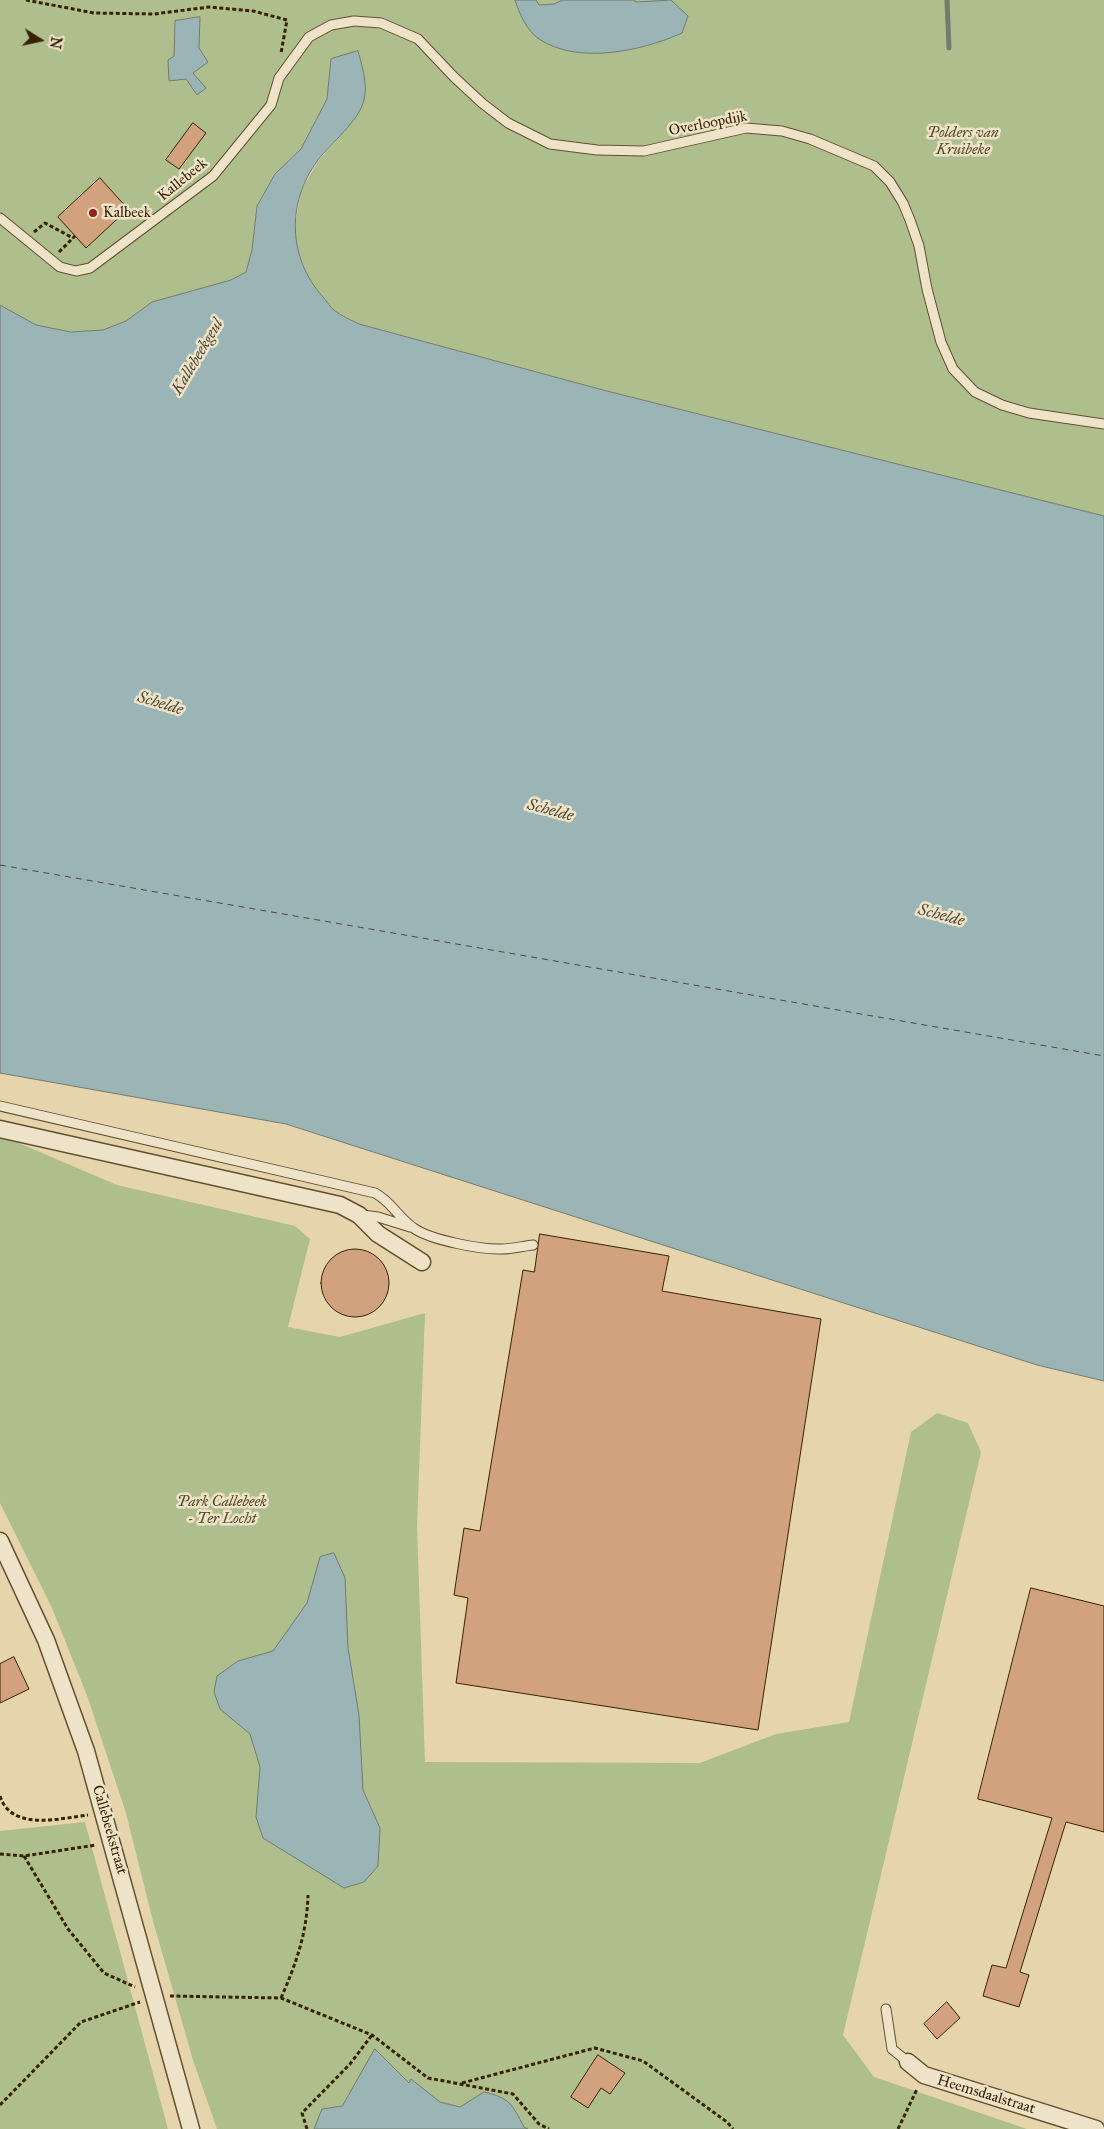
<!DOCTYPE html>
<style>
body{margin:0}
#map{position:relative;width:1104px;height:2129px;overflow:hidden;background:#e5d4ac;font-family:"IM FELL Great Primer",serif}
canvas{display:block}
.north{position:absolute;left:15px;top:15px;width:50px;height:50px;-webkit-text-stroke:4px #eee3c9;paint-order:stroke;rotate:100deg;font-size:14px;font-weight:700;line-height:20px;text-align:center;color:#372304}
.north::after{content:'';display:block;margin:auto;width:18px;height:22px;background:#372304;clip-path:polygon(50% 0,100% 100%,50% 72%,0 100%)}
</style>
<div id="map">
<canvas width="1104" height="2129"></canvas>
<div class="north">N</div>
</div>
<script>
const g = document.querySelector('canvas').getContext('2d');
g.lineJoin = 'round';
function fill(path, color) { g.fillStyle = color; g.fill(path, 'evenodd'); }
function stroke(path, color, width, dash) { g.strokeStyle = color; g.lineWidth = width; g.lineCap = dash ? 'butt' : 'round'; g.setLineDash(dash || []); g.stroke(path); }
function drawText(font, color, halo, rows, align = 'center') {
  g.font = font + ' "IM FELL Great Primer",serif'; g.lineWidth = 5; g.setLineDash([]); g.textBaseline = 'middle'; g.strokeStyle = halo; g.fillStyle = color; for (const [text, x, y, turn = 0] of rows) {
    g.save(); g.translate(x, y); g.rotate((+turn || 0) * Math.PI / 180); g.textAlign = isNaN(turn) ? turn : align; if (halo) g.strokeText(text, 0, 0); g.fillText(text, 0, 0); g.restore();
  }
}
const green = new Path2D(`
 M0,0H1104V516L603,390L359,324L335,311L313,286L298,256L294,232L301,191L318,161L348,127L331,59L327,99L301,149L275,174L257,206L252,250L246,272L231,280L152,302L126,321L103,330L71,332L36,325L0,305Z
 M0,1135L117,1185L295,1226L310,1239L288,1327L340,1337L425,1313L417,1526L425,1762L700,1763L776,1734L849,1722L911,1432L937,1413L968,1423L981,1452L843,2035L874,2077L1027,2129H217L193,2060L153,1921L126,1813L88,1698L52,1608L0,1503Z
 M85,1822L168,2129H0V1831Z`);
const water = new Path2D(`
 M515,0H536L539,5L554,4L563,0H633L637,2L671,0L688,16L682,33C642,51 578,65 539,39C527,31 519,13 515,0Z
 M200,17L199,48L208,62L193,73L206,88L197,95L186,79L169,81L168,60L174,56L175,21Z
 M358,51C362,66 368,84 364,100C359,121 331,143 318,160C286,203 288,258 323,297C327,302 331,308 335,311C342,316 351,320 359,324L603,390L1104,516V1381L1037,1365L286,1124L0,1073V305L36,325L71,332L103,330L126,321L152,302L231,280L246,272L252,250L257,206L275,174L301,149L327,99L331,59Z
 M334,1553L345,1578L348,1648L359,1715L363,1790L380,1828L378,1866L364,1882L344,1888L263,1838L256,1817L260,1767L250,1734L220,1709L214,1692L217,1676L238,1661L273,1651L307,1603L320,1557Z
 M375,2049L409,2083L411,2079L440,2102L460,2107L484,2092C510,2098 512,2104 524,2127L528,2129H314L322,2109L342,2106Z`);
const stream = new Path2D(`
 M947,0L949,48`);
const ferry = new Path2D(`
 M0,865L1104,1056`);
const building = new Path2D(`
 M193,123L206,133L179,169L166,160Z
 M100,178L128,209L86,248L58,217Z
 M540,1234L669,1256L662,1291L821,1319L758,1730L456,1683L468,1598L454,1595L464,1528L480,1531L523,1270L534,1272Z
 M321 1283a34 34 0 1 1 68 0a34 34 0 1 1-68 0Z
 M1031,1588L1104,1606V1832L1066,1822L1020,1972L1029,1975L1019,2007L983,1996L992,1965L1006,1968L1052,1818L978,1799Z
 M14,1657L29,1689L0,1703V1664Z
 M947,2002L960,2018L937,2039L924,2024Z
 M598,2055L625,2073L610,2094L601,2088L588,2108L571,2097Z`);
const path = new Path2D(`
 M26,0L94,13L154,14L209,7L253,11L287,20L281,53
 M34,232L45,223L73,238
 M59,252L75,236
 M0,1796C11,1832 62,1818 88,1815
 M0,1854L24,1856L96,1845
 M24,1856L68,1929L104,1973L135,1987
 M170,1996L281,1998L372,2035L428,2078L513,2094L539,2124L549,2129
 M281,1998C296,1964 307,1933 308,1895
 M462,2083L595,2048L643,2061L727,2122L733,2129
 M0,2105L81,2022L140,2002
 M307,2129L302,2113L350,2064L372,2035
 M898,2129L917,2089`);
const service = new Path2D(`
 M0,218L60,267L76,271L90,268L213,176L271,105L279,78L309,37L331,25L354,21L381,23L418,39L454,77L482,103L508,123L550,144L597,150L644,151L746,128L782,131L810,139L874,166L890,182L903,203L910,220L919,246L927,289L941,342L953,369L975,392L1002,405L1029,413L1104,424
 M0,1106L375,1193C392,1202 399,1219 415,1229C432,1240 481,1250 502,1249C512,1249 523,1246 533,1245
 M362,1215L378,1217L410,1227
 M886,2009L892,2049L908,2062`);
const minor = new Path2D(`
 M0,1129L340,1205L359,1215L378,1234L422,1262
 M0,1541L46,1640L86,1751L191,2129
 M908,2062L924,2075L1096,2129`);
const markers = [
 [93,213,5,"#8f2418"]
];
const streetNames = [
 ["Overloopdijk",708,124,-11],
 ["Kallebeek",183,180,-39],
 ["Callebeekstraat",109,1830,74],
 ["Heemsdaalstraat",986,2095,17]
];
const parkNames = [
 ["Polders van",963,133],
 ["Kruibeke",963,150],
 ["Park Callebeek",222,1502],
 ["- Ter Locht",222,1519]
];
const poiNames = [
 ["Kalbeek",103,213]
];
const waterNames = [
 ["Kallebeekgeul",198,357,-59],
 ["Schelde",160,704,17],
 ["Schelde",550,811,15],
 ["Schelde",941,916,15]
];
fill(green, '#afbe8d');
fill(water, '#9bb5b6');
stroke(water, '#737b6f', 1);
stroke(stream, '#737b6f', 5);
stroke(ferry, '#504830', 1, [6, 5]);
fill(building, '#d2a17d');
stroke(building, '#372304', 1);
stroke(service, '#624f2e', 11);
stroke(minor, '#624f2e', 19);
stroke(path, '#372304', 3, [4, 2.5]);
stroke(service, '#eee3c9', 9);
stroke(minor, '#eee3c9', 16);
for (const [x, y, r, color] of markers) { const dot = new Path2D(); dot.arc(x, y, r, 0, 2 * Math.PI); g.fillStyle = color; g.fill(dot); stroke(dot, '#eee3c9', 2); }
drawText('15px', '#372304', '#eee3c9', streetNames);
drawText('italic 15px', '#554a26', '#eee3c9', parkNames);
drawText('15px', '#372304', '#eee3c9', poiNames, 'left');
drawText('italic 16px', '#504830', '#eee3c9', waterNames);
</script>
